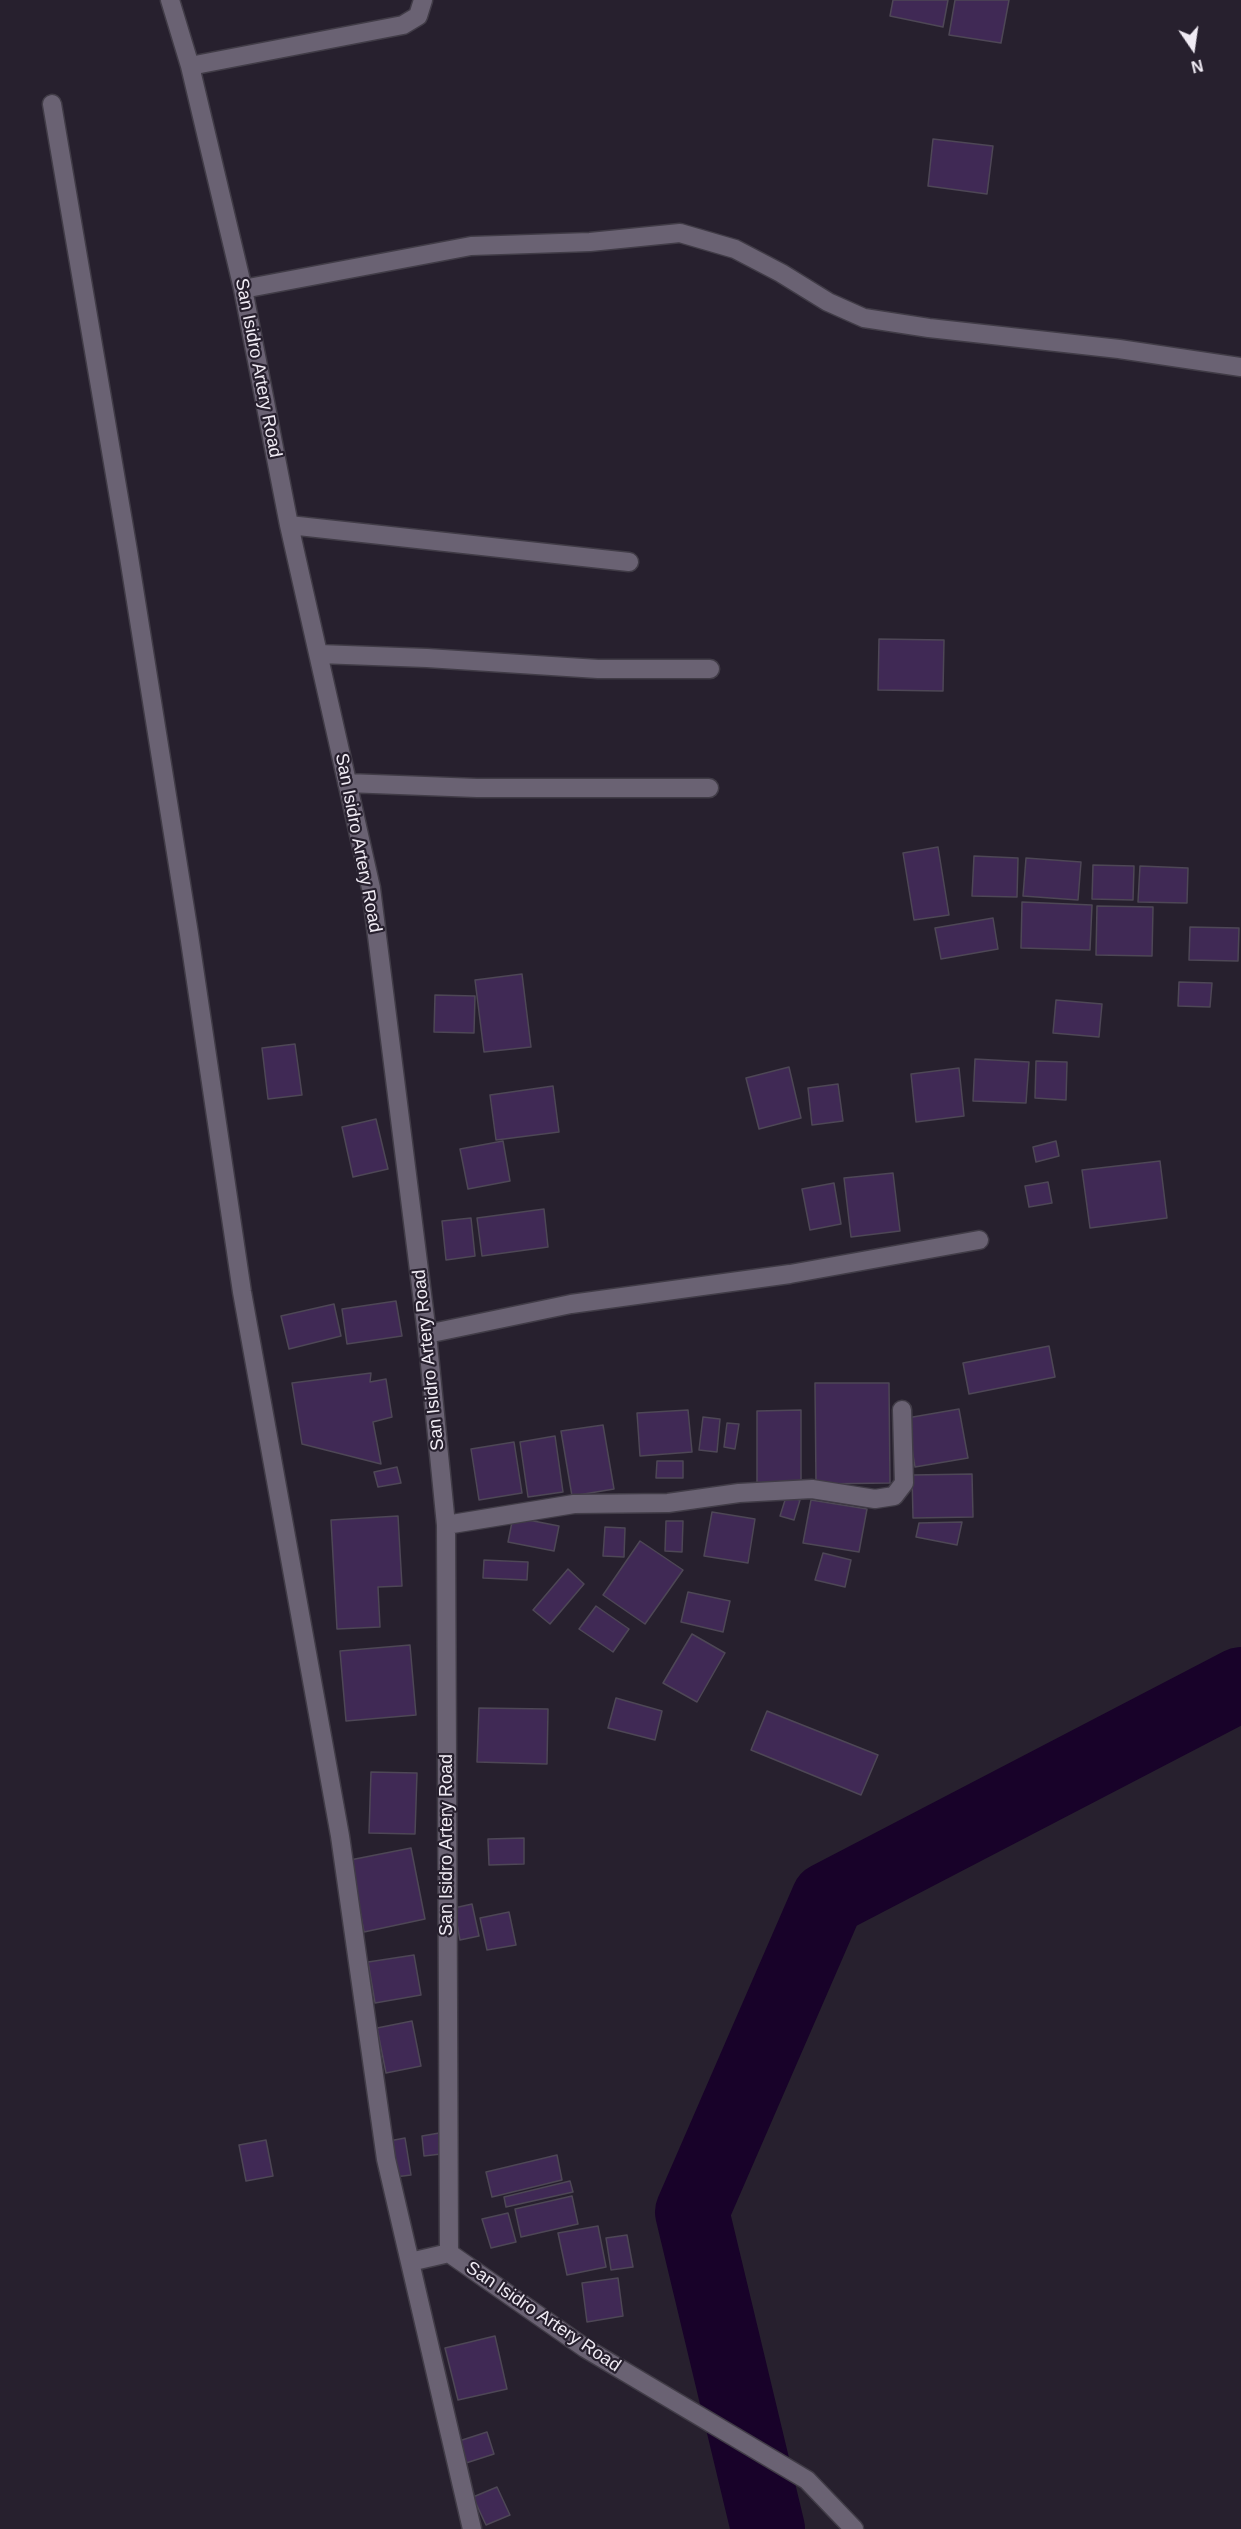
<!DOCTYPE html>
<style>
body{margin:0}
#map{position:relative;width:1241px;height:2529px;overflow:hidden;background:#27202e;font-family:Helvetica,sans-serif}
canvas{display:block}
.north{position:absolute;left:1163px;top:18px;width:60px;height:60px;-webkit-text-stroke:4px #27202e;paint-order:stroke;rotate:167deg;font-size:16px;font-weight:700;line-height:24px;text-align:center;color:#f0ebf4}
.north::after{content:'';display:block;margin:auto;width:21px;height:27px;background:#f0ebf4;clip-path:polygon(50% 0,100% 100%,50% 72%,0 100%)}
</style>
<div id="map">
<canvas width="1241" height="2529"></canvas>
<div class="north">N</div>
</div>
<script>
const g = document.querySelector('canvas').getContext('2d');
g.lineJoin = 'round';
function stroke(path, color, width, dash) { g.strokeStyle = color; g.lineWidth = width; g.lineCap = dash ? 'butt' : 'round'; g.setLineDash(dash || []); g.stroke(path); }
function fill(path, color) { g.fillStyle = color; g.fill(path, 'evenodd'); }
function drawText(font, color, halo, rows, align = 'center') {
  g.font = font + ' Helvetica,sans-serif'; g.lineWidth = 4.5; g.setLineDash([]); g.textBaseline = 'middle'; g.strokeStyle = halo; g.fillStyle = color; for (const [text, x, y, turn = 0] of rows) {
    g.save(); g.translate(x, y); g.rotate((+turn || 0) * Math.PI / 180); g.textAlign = isNaN(turn) ? turn : align; if (halo) g.strokeText(text, 0, 0); g.fillText(text, 0, 0); g.restore();
  }
}
const river = new Path2D(`
 M768,2529L692,2212L828,1899L1241,1684`);
const building = new Path2D(`
 M893,0H948L943,27L890,16Z
 M955,0H1009L1001,43L949,35Z
 M933,139L993,146L987,194L928,186Z
 M879,639L944,640L943,691L878,690Z
 M938,847L949,915L914,920L903,853Z
 M974,856L1018,858L1017,897L972,896Z
 M1026,858L1081,862L1078,900L1023,896Z
 M1093,865L1134,866L1133,900L1092,899Z
 M1140,866L1188,868L1187,903L1138,902Z
 M1022,902L1092,905L1090,950L1021,948Z
 M1097,906L1153,907L1152,956L1096,955Z
 M993,918L998,949L941,959L935,928Z
 M1190,927L1239,928L1238,961L1189,960Z
 M522,974L531,1047L484,1052L475,980Z
 M1179,982L1212,983L1210,1007L1178,1006Z
 M435,995L475,996L474,1033L434,1032Z
 M1056,1000L1102,1004L1099,1037L1053,1033Z
 M295,1044L302,1095L268,1099L262,1048Z
 M975,1059L1029,1062L1026,1103L973,1101Z
 M1036,1061L1067,1062L1066,1100L1035,1098Z
 M789,1067L801,1118L759,1129L746,1078Z
 M959,1068L964,1116L916,1122L911,1074Z
 M838,1084L843,1121L812,1125L808,1088Z
 M553,1086L559,1132L496,1140L490,1095Z
 M376,1119L388,1169L353,1177L342,1127Z
 M503,1141L510,1181L468,1189L460,1149Z
 M1056,1141L1059,1156L1036,1162L1033,1147Z
 M1160,1161L1167,1218L1090,1228L1082,1170Z
 M893,1173L900,1231L851,1237L844,1178Z
 M1048,1182L1052,1203L1029,1207L1025,1186Z
 M834,1183L841,1224L810,1230L802,1189Z
 M544,1209L548,1247L482,1256L477,1218Z
 M471,1218L475,1256L446,1260L442,1221Z
 M396,1301L402,1336L347,1344L342,1309Z
 M334,1304L341,1336L289,1349L281,1316Z
 M1049,1346L1055,1377L969,1394L963,1363Z
 M371,1373L370,1382L386,1379L392,1417L373,1422L381,1464L302,1444L292,1383Z
 M815,1383H889L890,1483L816,1484Z
 M959,1409L968,1458L915,1467L907,1418Z
 M688,1410L692,1452L640,1456L637,1413Z
 M801,1410V1483H757V1411Z
 M703,1417L720,1419L717,1452L699,1450Z
 M727,1423L739,1424L735,1449L724,1447Z
 M603,1425L614,1489L572,1496L561,1431Z
 M555,1436L563,1492L528,1497L520,1442Z
 M514,1442L522,1493L479,1500L471,1449Z
 M657,1461H683V1478H656Z
 M397,1467L401,1483L378,1487L374,1472Z
 M972,1474L973,1517L913,1518L912,1475Z
 M786,1497L800,1500L794,1520L780,1516Z
 M811,1500L867,1509L859,1552L803,1543Z
 M712,1512L755,1519L748,1563L704,1556Z
 M398,1516L402,1586L378,1587L380,1627L337,1629L331,1520Z
 M513,1517L559,1526L554,1551L508,1542Z
 M666,1521H683L682,1552L665,1551Z
 M962,1522L957,1545L916,1537L919,1523Z
 M605,1527L625,1528L624,1557L603,1556Z
 M640,1541L683,1570L645,1624L603,1595Z
 M823,1553L851,1560L845,1587L815,1580Z
 M484,1560L528,1562L527,1580L483,1578Z
 M568,1569L584,1584L550,1624L533,1610Z
 M688,1592L730,1601L723,1632L681,1622Z
 M596,1606L629,1629L613,1652L579,1629Z
 M692,1634L725,1653L697,1702L663,1683Z
 M410,1645L416,1715L346,1721L340,1651Z
 M616,1698L662,1711L655,1740L608,1728Z
 M479,1708L548,1709L547,1764L477,1762Z
 M767,1711L878,1755L861,1795L751,1750Z
 M371,1772L417,1773L415,1834L369,1833Z
 M524,1838V1864L489,1865L488,1839Z
 M411,1848L425,1919L364,1932L350,1860Z
 M472,1904L479,1936L460,1940L454,1908Z
 M509,1912L516,1945L487,1950L480,1918Z
 M414,1955L421,1995L375,2003L368,1962Z
 M412,2021L421,2066L386,2073L377,2028Z
 M439,2133L441,2154L424,2156L422,2136Z
 M405,2138L411,2175L395,2177L389,2141Z
 M266,2140L273,2176L246,2181L239,2145Z
 M557,2155L562,2180L492,2197L486,2172Z
 M570,2181L573,2192L506,2207L504,2197Z
 M572,2196L578,2224L521,2237L515,2209Z
 M508,2213L516,2242L491,2248L482,2219Z
 M598,2226L606,2267L567,2275L558,2233Z
 M627,2235L633,2267L611,2270L606,2238Z
 M618,2278L623,2316L587,2322L582,2283Z
 M495,2336L507,2389L458,2400L445,2348Z
 M487,2432L494,2454L466,2463L459,2441Z
 M497,2487L510,2515L486,2525L473,2497Z`);
const minor = new Path2D(`
 M170,0L190,66L243,289L289,525L371,888L427,1334L446,1525L449,2253L585,2348L807,2480L854,2529
 M190,66L403,25L418,16L423,0
 M52,104L128,551L189,934L242,1292L340,1836L386,2159L472,2529
 M243,289L471,246L590,242L680,233L735,249L781,273L828,302L864,318L929,328L1119,349L1241,367
 M289,525L629,562
 M319,654L427,658L598,669H710
 M347,783L477,788H709
 M427,1334L571,1304L790,1274L979,1240
 M446,1525L574,1504L668,1503L739,1493L812,1489L875,1499L894,1496L904,1483L902,1410
 M410,2262L449,2253`);
const streetNames = [
 ["San Isidro Artery Road",258,368,79],
 ["San Isidro Artery Road",358,843,79],
 ["San Isidro Artery Road",429,1360,-96],
 ["San Isidro Artery Road",447,1845,-90],
 ["San Isidro Artery Road",543,2317,34]
];
stroke(river, '#180229', 74);
fill(building, '#402955');
stroke(building, '#4e4756', 1.5);
stroke(minor, '#413c47', 21);
stroke(minor, '#6a6273', 18);
drawText('18px', '#f0ebf4', '#27202e', streetNames);
</script>
